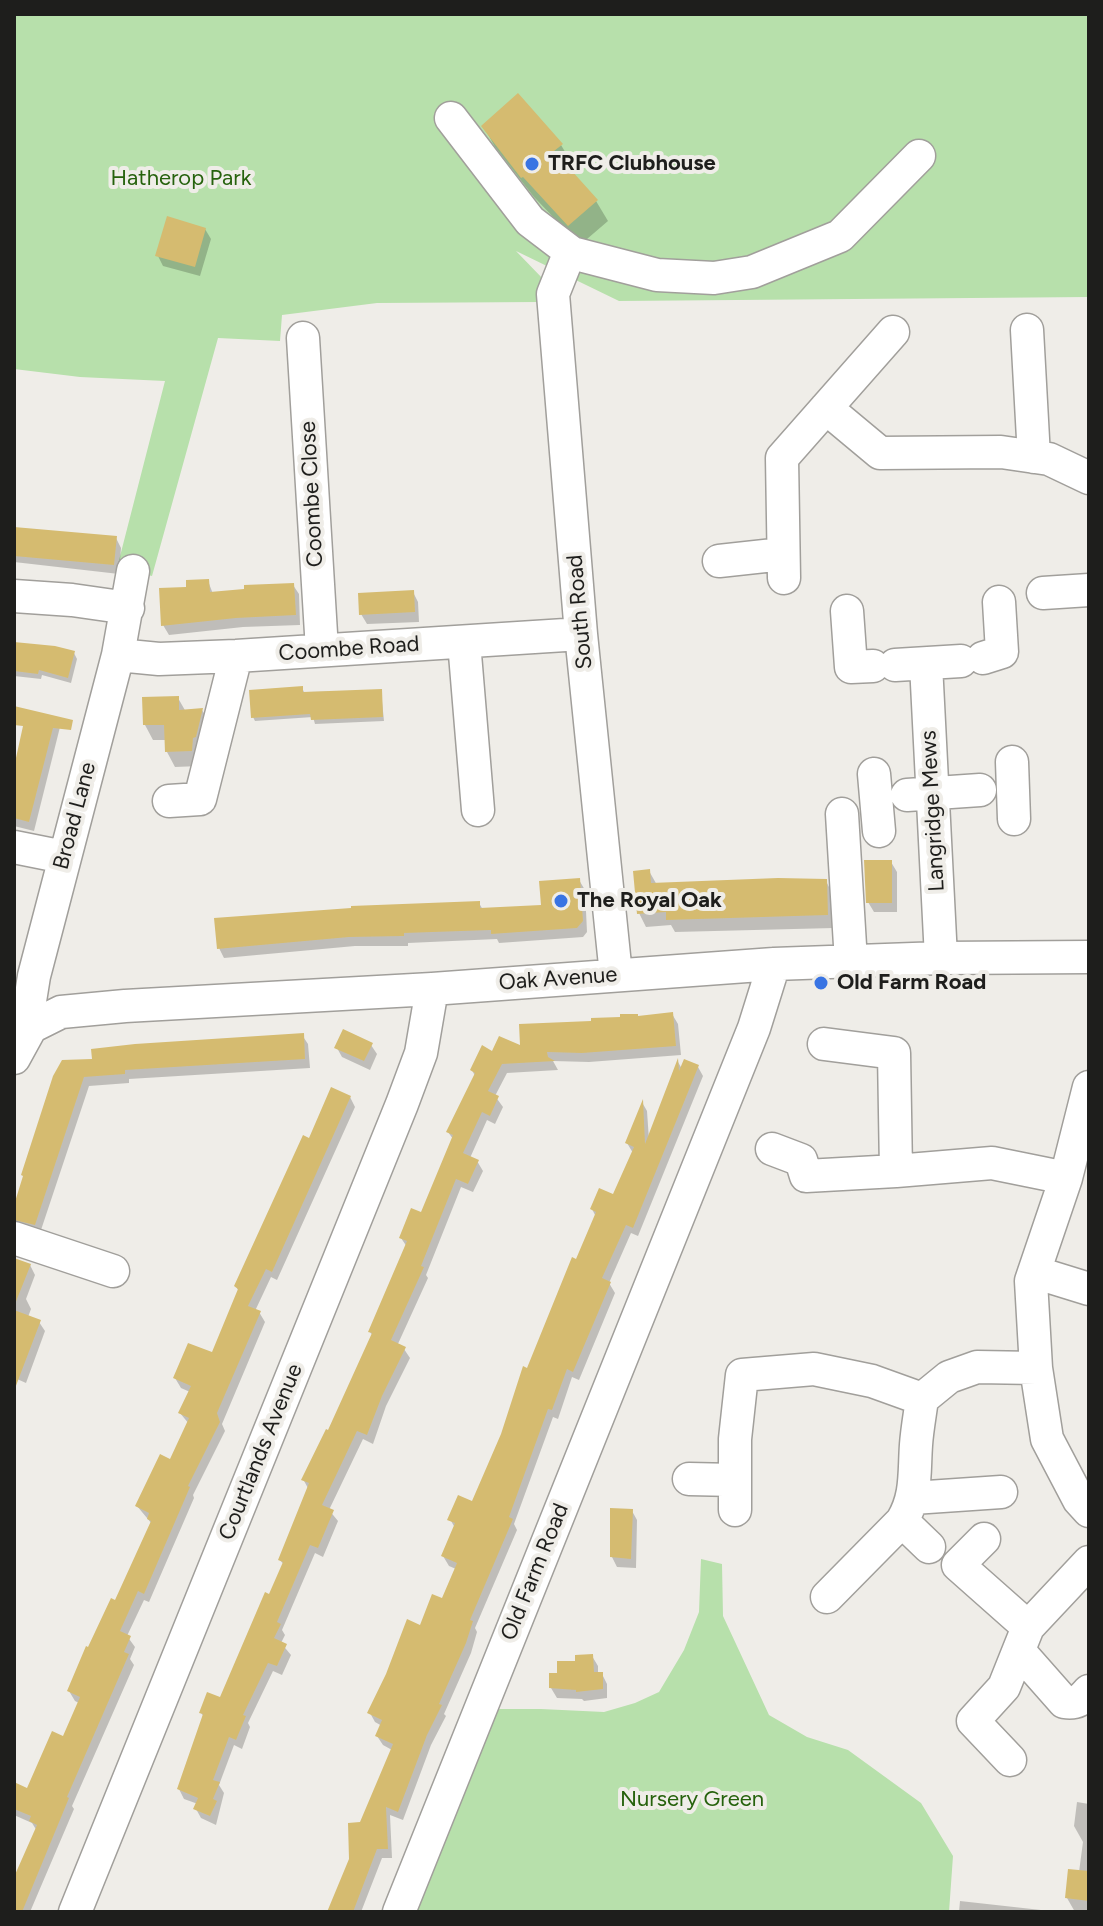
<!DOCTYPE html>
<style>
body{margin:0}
#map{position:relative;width:1103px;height:1926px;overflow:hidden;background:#efede8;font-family:Figtree,sans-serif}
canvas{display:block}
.frame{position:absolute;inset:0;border:16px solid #1e1e1c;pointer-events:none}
</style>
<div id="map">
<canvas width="1103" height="1926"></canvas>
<div class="frame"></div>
</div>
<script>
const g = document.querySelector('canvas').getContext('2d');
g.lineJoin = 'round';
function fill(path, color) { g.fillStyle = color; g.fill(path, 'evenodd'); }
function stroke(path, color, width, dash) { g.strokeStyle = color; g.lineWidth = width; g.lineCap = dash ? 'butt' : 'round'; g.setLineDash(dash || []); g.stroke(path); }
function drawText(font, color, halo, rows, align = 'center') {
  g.font = font + ' Figtree,sans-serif'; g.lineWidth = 8; g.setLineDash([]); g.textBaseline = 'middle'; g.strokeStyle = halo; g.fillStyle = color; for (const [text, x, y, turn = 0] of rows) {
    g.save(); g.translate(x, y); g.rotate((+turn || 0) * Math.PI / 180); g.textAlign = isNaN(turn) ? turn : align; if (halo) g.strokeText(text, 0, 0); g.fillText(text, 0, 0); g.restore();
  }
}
const green = new Path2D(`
 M14,14H1089V297L619,301L516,251L545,281L539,302L377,303L282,315L280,341L218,338L152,576L117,568L165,381L80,377L14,369Z
 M701,1559L722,1564L723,1616L769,1715L807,1737L848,1750L921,1803L953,1856L949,1912H408L488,1709H541L604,1712L635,1703L659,1692L684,1650L699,1612Z`);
const shadow = new Path2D(`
 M484,127L561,145L573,165L568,169L596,201L608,221L580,245L534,197L495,147Z
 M205,229L211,239L200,276L163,266L158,256Z
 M14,528L116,538L121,548L119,574L14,562Z
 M208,581L213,594L293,585L299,594L300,625L243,627L169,635L163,625L189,589Z
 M413,592L418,602L419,622L367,624L361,614Z
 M14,643L74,653L77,659L71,683L42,675L41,679L14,676Z
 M302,688L304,692L381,691L384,721L315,724L313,717L255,721L253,717Z
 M178,698L186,712L202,710L211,725L200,766L175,767L167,752L166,740H153L145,725Z
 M54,717L60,727L34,831L14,826V780Z
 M891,862L897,872V912H874L868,902Z
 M649,871L657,885L826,881L833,895L834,928L675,932L671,925L646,927L639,913Z
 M579,880L585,890L587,932L583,937L499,943L497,939L408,943V946H355L224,958L219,948L479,903L483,910L543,907Z
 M672,1014L678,1024L681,1055L589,1062L553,1061L558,1070L507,1073L495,1096L503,1107L495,1124L487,1120L470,1158L477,1161L483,1171L473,1192L461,1187L426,1275L428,1278L397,1346L404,1349L410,1358L386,1406L373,1444L363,1439L329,1510L338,1521L323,1557L315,1553L282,1630L285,1635L281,1643L291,1655L282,1675L273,1671L248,1723L250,1727L242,1749L234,1745L219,1785L224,1793L216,1825L201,1818L196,1809L198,1804L184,1799L179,1789L204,1717L201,1713L221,1700L284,1565L280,1560L309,1490L303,1479L329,1433L373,1336L370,1332L407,1247L401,1238L422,1214L453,1139L448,1132L475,1076L472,1070L493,1053L522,1048L638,1018Z
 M302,1035L308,1044L310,1068L129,1079V1083L89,1086L40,1233L14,1223V1211L55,1077Z
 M371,1045L377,1054L370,1070L342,1057L337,1048Z
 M678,1062L682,1069L698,1067L703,1076L638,1236L631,1233L609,1283L615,1293L579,1380L572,1377L558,1419L553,1417L514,1524L517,1530L475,1628L477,1632L471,1653L444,1714L446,1716L431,1745L403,1820L390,1815L392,1858H382L361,1912H329L392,1750L383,1745L377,1736L382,1726L375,1722L370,1713L421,1627L443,1600L456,1569L449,1566L443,1556L455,1528L450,1519L473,1504L596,1217L592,1209L614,1197L633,1153L627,1143L643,1104L647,1111L649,1140Z
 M350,1097L355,1107L277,1280L271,1277L255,1311L259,1312L265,1322L222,1424L225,1431L193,1495L194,1498L149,1602L144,1600L127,1636L135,1647L130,1659L134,1665L72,1806L74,1809L30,1912H14V1882L37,1831L32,1823L14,1815V1787L28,1790L65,1739L79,1703L75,1701L69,1691L116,1603L152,1524L137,1506L171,1462L189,1424L180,1413L190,1392L181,1388L175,1378L214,1354L239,1292L236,1286L310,1140Z
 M14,1260L30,1265L35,1275L26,1299L31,1309L28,1317L39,1322L45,1331L26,1383L17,1379L14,1387Z
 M632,1511L637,1520L636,1568L617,1567L612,1557Z
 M592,1656L598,1666V1674H602L607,1684V1698L584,1701L582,1699L557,1698L551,1688L559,1675Z
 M1077,1802L1089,1804V1912H1075L1067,1898L1079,1872L1083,1842L1074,1826Z
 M960,1901L1059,1912H959Z`);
const building = new Path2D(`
 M518,93L563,144L554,151L598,200L568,226L523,177L521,178L481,126Z
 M167,216L206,228L195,267L155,256Z
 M14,527L117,536L114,565L14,556Z
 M209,579L210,592L244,589V585L294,583L296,615L236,618L161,626L159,588L186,587V580Z
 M414,590L415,612L359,615L358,593Z
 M14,642L55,646L75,651L68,678L39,670L38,674L14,671Z
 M303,686V692L382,689L383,717L311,720L310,714L251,718L249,690Z
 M179,696V710L203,708L196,737L193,738L192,751L165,752L164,725H143L142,697Z
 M14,706L73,720L71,730L53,728L29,822L14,818V767L23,726L14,725Z
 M864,860H892V903H866Z
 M650,869L651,883L778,878L827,879L828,915L666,920V912L637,914L633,871Z
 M580,878L583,921L577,928L491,934V930L404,933V936L349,937L217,949L214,918L351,908V906L480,901V908L541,905L539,881Z
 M673,1012L676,1046L582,1053L547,1052L548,1057L555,1061L502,1064L488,1091L499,1096L490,1116L482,1112L463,1153L479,1160L468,1184L456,1179L421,1266L424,1267L391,1340L406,1347L382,1396L367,1435L357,1431L322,1505L334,1510L318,1548L310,1545L277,1622L281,1624L274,1638L287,1644L277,1666L268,1663L243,1715L246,1716L236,1740L229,1737L213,1780L220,1782L213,1799L217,1801L210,1816L193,1809L198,1798L177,1789L203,1714L199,1713L207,1692L220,1697L265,1592L269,1594L283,1562L278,1560L309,1483L301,1480L326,1429L328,1430L372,1333L368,1332L407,1241L399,1238L411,1208L421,1212L453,1135L446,1132L475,1073L470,1070L482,1045L492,1051L499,1036L520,1045L519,1024L591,1021V1018L620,1017V1014H638V1016Z
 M343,1029L373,1043L364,1061L334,1048Z
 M304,1033L305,1059L125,1070V1074L84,1077L35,1225L14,1220V1205L23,1176L21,1175L53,1076L62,1060L92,1059L91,1049L135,1044Z
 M678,1058L679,1071L684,1059L699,1065L633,1228L626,1225L602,1278L611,1282L573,1372L567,1369L552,1410L548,1409L509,1517L513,1519L470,1620L473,1621L466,1643L439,1704L442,1705L427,1735L398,1812L386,1807L388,1849H377L353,1912H327L349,1859L348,1823L360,1822L393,1744L375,1736L382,1720L367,1713L386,1674L407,1619L420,1625L432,1594L442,1598L457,1563L441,1556L455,1523L447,1520L458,1495L472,1501L501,1434L523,1366L527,1368L572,1257L576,1259L596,1212L590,1209L599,1188L613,1194L634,1147L625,1143L643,1099L645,1144Z
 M331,1087L351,1096L272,1272L266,1269L248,1306L261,1311L217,1413L220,1422L188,1486L190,1487L144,1594L138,1591L120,1631L131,1636L124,1652L129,1654L67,1797L69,1798L22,1912H14V1877L37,1825L29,1821L31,1816L14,1809V1782L27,1788L52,1731L63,1736L80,1697L67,1691L86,1646L88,1647L111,1598L115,1600L151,1521L147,1519L149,1513L135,1506L160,1454L170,1459L189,1418L178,1413L191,1386L173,1378L188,1343L212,1352L238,1289L234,1286L303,1135L309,1138Z
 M14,1258L31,1264L15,1304L14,1303Z
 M14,1310L41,1320L14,1391Z
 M610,1508L633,1509L631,1559L610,1557Z
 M593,1654L594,1672H603V1689L576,1692V1690L549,1688V1673H557V1661H575V1655Z
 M1068,1869L1089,1871V1901L1065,1898Z`);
const minor = new Path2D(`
 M451,118L530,221L572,253L657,275L714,278L752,272L840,236L919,156
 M572,253L567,259L553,294L581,634L616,975
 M1027,330L1034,457
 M303,338L322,650
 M826,408L880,453L1001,452L1049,459L1089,478
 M719,561L783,554
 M784,578L782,458L893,332
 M1043,593L1089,590
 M14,596L72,600L128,608
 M847,611L851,667L873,666
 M464,642L478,810
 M118,655L159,659L236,656L581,634
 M983,658L1002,652L999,602
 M926,664L941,958
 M895,665L961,661
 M1012,762L1014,819
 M874,774L879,831
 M907,795L980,790
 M169,801L200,799L236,656
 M842,814L851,962
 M14,847L64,857
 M31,1027L61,1012L125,1006L432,989L774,964L941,958L1089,957
 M824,1044L894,1053L896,1171L992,1163L1066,1178
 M14,1058L31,1027L30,1001L34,976L118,655L133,571
 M1089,1087L1066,1178L1031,1281L1036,1368L1047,1439L1079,1500L1089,1511
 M772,1149L801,1160L806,1176L896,1171
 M14,1238L113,1271
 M1034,1272L1089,1289
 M689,1479L735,1480
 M913,1498L1001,1492
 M735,1510V1439L742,1375L814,1369L872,1381L922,1399
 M902,1521L929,1547
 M984,1539L958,1565L1028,1627
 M827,1597L902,1521C917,1496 914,1473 916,1445C917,1430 920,1414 922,1399L949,1377L977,1367L1036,1368
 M1019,1651L1064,1702C1077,1704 1081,1700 1089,1691
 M1010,1760L973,1721L1004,1687L1028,1627L1089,1562
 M75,1912L402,1104L421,1053L432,989
 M399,1912L754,1028L774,964`);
const markers = [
 [532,164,8,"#3974e3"],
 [561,901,8,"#3974e3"],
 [821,983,8,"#3974e3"]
];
const poiNames = [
 ["TRFC Clubhouse",548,164],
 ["The Royal Oak",577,901],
 ["Old Farm Road",837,983]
];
const parkNames = [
 ["Hatherop Park",181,179],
 ["Nursery Green",692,1800]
];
const streetNames = [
 ["Coombe Close",312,494,-93],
 ["South Road",580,612,-95],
 ["Coombe Road",349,649,-4],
 ["Langridge Mews",933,811,-93],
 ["Broad Lane",75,816,-75],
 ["Oak Avenue",558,979,-4],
 ["Courtlands Avenue",261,1452,-68],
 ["Old Farm Road",535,1572,-68]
];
fill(green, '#b7e0ab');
fill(shadow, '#0003');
fill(building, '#d5bb70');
stroke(minor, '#a19f9b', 35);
stroke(minor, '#fff', 32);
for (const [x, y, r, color] of markers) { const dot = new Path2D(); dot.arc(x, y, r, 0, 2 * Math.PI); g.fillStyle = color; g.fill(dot); stroke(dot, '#efede8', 3); }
drawText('bold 22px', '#1e1e1c', '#efede8', poiNames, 'left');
drawText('22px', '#26620d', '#efede8', parkNames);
drawText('22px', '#1e1e1c', '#efede8', streetNames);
</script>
